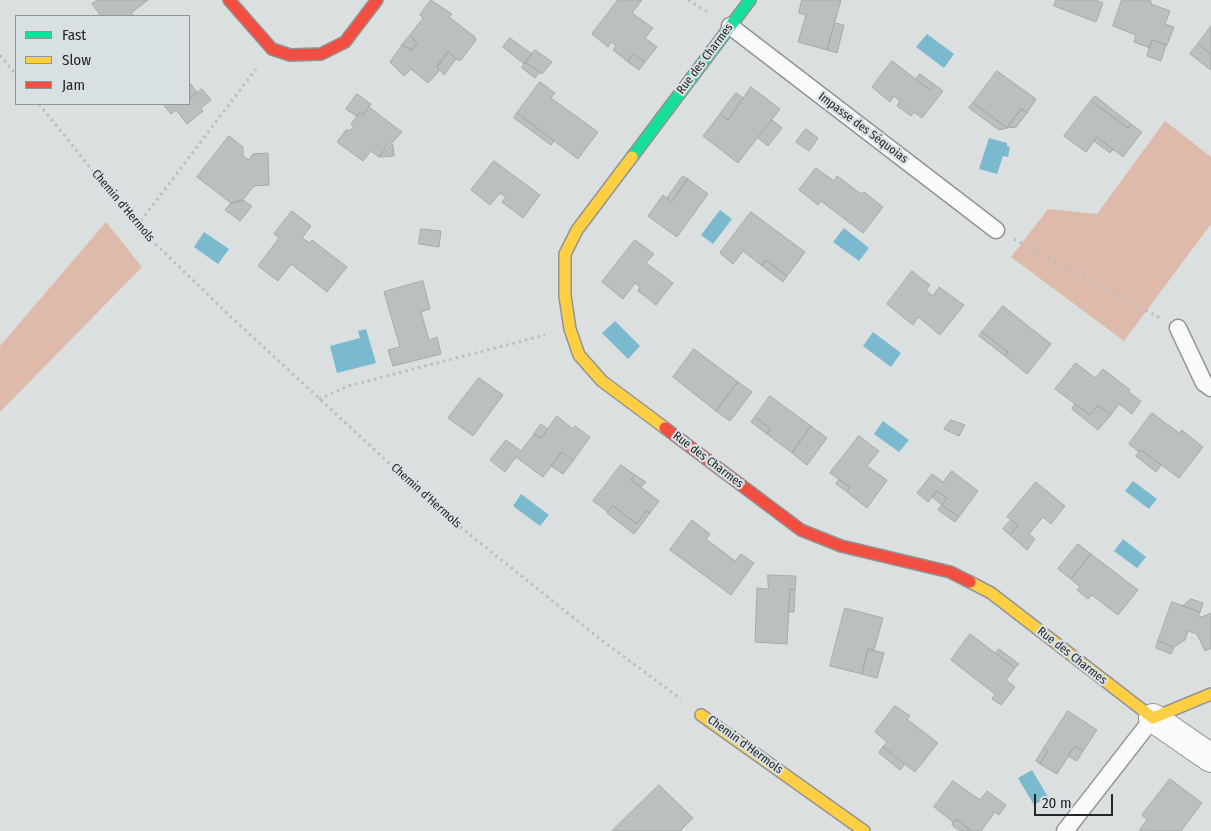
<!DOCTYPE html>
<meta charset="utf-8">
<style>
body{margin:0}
#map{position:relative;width:1211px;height:831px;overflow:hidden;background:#dbdfe0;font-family:"Fira Sans Condensed",sans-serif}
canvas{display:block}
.legend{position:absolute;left:15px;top:15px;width:175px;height:90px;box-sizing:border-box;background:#d8e0e3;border:1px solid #909698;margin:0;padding:6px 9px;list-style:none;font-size:15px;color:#232627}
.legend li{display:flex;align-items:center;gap:10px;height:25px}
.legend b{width:25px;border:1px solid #909698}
.scale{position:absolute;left:1034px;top:794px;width:79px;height:22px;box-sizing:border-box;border:2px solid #232627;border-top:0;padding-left:6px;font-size:15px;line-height:18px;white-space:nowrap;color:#232627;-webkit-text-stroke:4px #d8e0e3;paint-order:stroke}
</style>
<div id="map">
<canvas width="1211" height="831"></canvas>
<ul class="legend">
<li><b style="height:6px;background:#16e098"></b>Fast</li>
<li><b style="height:6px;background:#ffcf43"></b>Slow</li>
<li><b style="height:6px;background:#f24e42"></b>Jam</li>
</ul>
<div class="scale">20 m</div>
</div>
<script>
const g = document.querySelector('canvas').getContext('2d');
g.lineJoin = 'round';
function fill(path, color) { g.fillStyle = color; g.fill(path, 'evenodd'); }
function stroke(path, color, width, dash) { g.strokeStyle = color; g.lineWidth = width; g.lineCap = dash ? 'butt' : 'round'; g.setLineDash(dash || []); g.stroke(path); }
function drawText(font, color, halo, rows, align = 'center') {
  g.font = font + ' "Fira Sans Condensed",sans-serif'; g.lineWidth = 4.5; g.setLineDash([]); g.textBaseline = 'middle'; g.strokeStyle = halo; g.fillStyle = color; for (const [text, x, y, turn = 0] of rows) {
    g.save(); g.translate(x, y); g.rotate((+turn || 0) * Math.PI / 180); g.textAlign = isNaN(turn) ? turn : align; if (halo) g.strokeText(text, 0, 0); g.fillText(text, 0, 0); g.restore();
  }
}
const green = new Path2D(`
 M1165,121L1211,157V224L1124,341L1011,257L1048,209L1097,214Z
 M106,222L142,267L0,412V346Z`);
const water = new Path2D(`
 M927,34L954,54L944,68L916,47Z
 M989,138L1007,143V146L1010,147L1008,157L1003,156L997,174L979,169Z
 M720,210L732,219L713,244L701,235Z
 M844,228L869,248L859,261L833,242Z
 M204,232L229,249L218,264L194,247Z
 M615,321L640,346L628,359L602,333Z
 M366,329L376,363L337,373L330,346L360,338L358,331Z
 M873,332L901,353L891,367L863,346Z
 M883,421L909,440L899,452L874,434Z
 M1133,481L1157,499L1149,509L1125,491Z
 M521,494L549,515L540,526L513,506Z
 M1123,539L1146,557L1137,568L1114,551Z
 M1032,770L1048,797L1034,805L1018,778Z`);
const building = new Path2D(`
 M98,0H148L131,13L134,16H101L92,4Z
 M431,0L452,14L449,17L475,37L476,40L461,60H458L448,52L437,67L439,71L428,83L411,69L404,76L390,62L402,45L412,50L417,43L410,35L423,18L420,15Z
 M618,0H642L632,13L653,28L645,38L657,47L645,62L633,54L628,62L613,50L616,46L611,42L608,47L592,34Z
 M802,0H841L827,50L798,42L806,15L799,13Z
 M1056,0H1095L1103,3L1096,22L1054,6Z
 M1122,0H1149L1151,1V4L1170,11L1165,24L1174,27L1167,45L1152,40L1150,48L1134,42L1136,35L1113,26Z
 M835,23L844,25L837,53L827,50Z
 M1211,26V54L1198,44Z
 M410,35L417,43L412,50L402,45Z
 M510,38L532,54L524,64L503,47Z
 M1152,40L1166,45L1161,61L1147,56Z
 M1198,44L1211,54V70L1190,54Z
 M535,50L552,62L542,74L525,62Z
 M448,52L456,59L444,75L437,67Z
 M633,54L645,62L639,70L628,62Z
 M892,61L930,90L935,85L943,91L922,118L914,112L911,116L897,106L900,101L894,96L890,102L872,87Z
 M525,62L540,72L535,78L522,68Z
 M997,71L1036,99L1027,113L1021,109L1007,128L973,103Z
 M920,74L935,85L930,90L916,79Z
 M189,82L197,92L190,98L189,96Z
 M540,82L555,93L551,98L598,132L578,159L517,113Z
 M751,87L780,109L738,163L703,136L720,114L728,120Z
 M202,89L211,100L201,108L203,111L187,124L176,110L171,114L163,104H189V96L190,98Z
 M736,93L743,98L728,120L720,114Z
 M357,94L371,104L363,115L360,112L356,116L346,109Z
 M1095,96L1131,124L1128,128L1091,101Z
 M1091,101L1128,128L1131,124L1142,132L1123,157L1097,137L1086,152L1064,136Z
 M973,103L1007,128L999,130L969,108Z
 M369,107L402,132L379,157L371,151L363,161L337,142L346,130H351L354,126L351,124L360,112L363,115Z
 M1021,109L1027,113L1016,127L1007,128Z
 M517,113L554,141L551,145L514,118Z
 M772,120L782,128L768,146L758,138Z
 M806,129L818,138L809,151L796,142Z
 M229,136L243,147V156L249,160L253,154L268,153L269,185L254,186L242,201L231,203L197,177Z
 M1097,137L1113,150L1110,153L1094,141Z
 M390,142L393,145L394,156L379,157Z
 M494,161L540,195L523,218L502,202L506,197L500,193L490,205L471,190Z
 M816,168L834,181L837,176L861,194L864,192L883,207L863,233L821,201L818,205L799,190Z
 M683,176L688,179L671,202L667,198Z
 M688,179L708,194L677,237L648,216L663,195L671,202Z
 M243,200L252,206L240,221L225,210L231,203Z
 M292,211L311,226L302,238L310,243L312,240L347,267L327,292L291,264L278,281L258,266L279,238L274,234Z
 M751,212L805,252L787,276L766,260L762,266L743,251L733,264L720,253Z
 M421,229L441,231L439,247L419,244Z
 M635,240L654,254L646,263L673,283L656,305L638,291L640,287L635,283L623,299L602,282Z
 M766,260L787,276L783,282L762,266Z
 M912,271L930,285L926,290L933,296L939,287L964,305L940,335L918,317L913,325L887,304Z
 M423,281L430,309L421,312L429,340L437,337L441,354L393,366L388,350L400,347L384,292Z
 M1003,306L1051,344L1027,374L1005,356L1008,352L982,332Z
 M982,332L1008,352L1005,356L979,336Z
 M694,349L738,382L716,411L673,377Z
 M1076,363L1095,378L1103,369L1130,390L1129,392L1141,401L1132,414L1119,404L1111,415L1098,405L1090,415L1055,389Z
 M479,378L503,395L473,436L448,418Z
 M738,382L752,392L730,421L716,411Z
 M770,396L811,426L792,453L767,434L771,429L755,417Z
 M1075,404L1090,415L1098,405L1111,415L1098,430L1072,409Z
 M1152,413L1179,433L1182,430L1203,447L1179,478L1141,450L1139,452L1129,444Z
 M557,416L573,429L575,426L590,437L573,461L562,452L543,477L516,457L505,472L490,460L506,440L521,451L534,434L541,438Z
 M755,417L771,429L767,434L751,422Z
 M951,420L965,425L959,436L944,429Z
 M541,424L548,429L541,438L534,434Z
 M811,426L827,438L807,465L792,453Z
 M859,436L879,451L867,466L887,480L867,508L847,492L850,487L830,473Z
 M1141,450L1161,465L1156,472L1136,456Z
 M562,452L573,461L563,474L551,466Z
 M621,465L635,475L631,480L659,501L650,513L646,511L637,524L613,506L608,512L593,501Z
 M952,471L978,491L959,517L942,505L947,498L937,491L928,502L917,493L932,474L943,482Z
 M635,475L646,482L641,487L631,480Z
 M839,480L850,487L847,492L836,484Z
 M1036,482L1065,506L1051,524L1043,517L1029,534L1035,539L1027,550L1010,535L1018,525L1007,517Z
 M937,491L947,498L942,505L932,497Z
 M942,505L959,517L955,522L938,510Z
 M613,506L637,524L646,511L650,513L634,534L607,513Z
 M692,520L710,534L706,539L735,561L741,554L754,563L731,595L670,550Z
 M1011,520L1018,525L1010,535L1003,529Z
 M1078,544L1091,554L1071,579L1058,569Z
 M1091,554L1138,590L1118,615L1092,595L1088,599L1077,590L1080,587L1071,579Z
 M768,575L796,576L795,590L790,589L787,644L755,642L757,588L768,589Z
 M790,589L795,590L794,612H789Z
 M1191,599L1203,603L1200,612L1183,606Z
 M1172,602L1200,612L1198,616L1202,617L1211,613V648L1205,651L1197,634L1188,631L1185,640L1174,647L1158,641Z
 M845,608L883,618L874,650L868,649L862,674L830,666Z
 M970,634L1015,668L1006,680L1015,687L1001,705L992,699L995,694L951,660Z
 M1158,641L1174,647L1171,654L1156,648Z
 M868,649L884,653L877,678L862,674Z
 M999,649L1019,664L1015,668L996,653Z
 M895,706L910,716L907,719L938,743L915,772L883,747L887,742L875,732Z
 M1068,711L1097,730L1083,751L1075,746L1057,774L1040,764L1048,751L1044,748Z
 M1075,746L1083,751L1077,761L1068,756Z
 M883,747L905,764L900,770L879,753Z
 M1044,748L1048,751L1040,764L1036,761Z
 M1170,779L1202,803L1181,831H1139L1147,820L1142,815Z
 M953,781L980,800L987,791L1006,805L999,815L995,812L981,831H972L956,819L954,823L934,807Z
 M659,785L693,818L680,831H612Z
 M956,819L972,831H960L952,825Z`);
const path = new Path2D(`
 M688,0L708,12
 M0,55L16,75
 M39,104L137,226L229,315L443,513L600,639L681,699
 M137,226L256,69
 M1014,239L1160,318
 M319,399L348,386L545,335`);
const lane = new Path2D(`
 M730,26L996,230
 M1178,328L1204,383L1211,388
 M1065,831L1153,718`);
const street = new Path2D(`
 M1153,718L1211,758`);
const fast = new Path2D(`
 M632,157L750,0`);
const slow = new Path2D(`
 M632,157L577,230L565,254V296L570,329L579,355L602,381L665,428
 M970,582L991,593L1153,718L1211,694
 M701,715L864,831`);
const jam = new Path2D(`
 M229,0L272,49L290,55L321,54L345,42L377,0
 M665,428L801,530L841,546L950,572L970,582`);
const streetNames = [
 ["Rue des Charmes",705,59,-53],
 ["Impasse des Séquoias",863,128,37],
 ["Chemin d'Hermols",123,206,50],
 ["Rue des Charmes",708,460,37],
 ["Chemin d'Hermols",426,496,42],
 ["Rue des Charmes",1072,656,38],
 ["Chemin d'Hermols",745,745,36]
];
fill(green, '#ddbaaa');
fill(water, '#7ab9ce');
fill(building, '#bcbfc0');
stroke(building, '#a7aaab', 1);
stroke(lane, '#919495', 19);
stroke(street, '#919495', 30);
stroke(fast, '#919495', 14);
stroke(slow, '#919495', 14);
stroke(jam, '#919495', 14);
stroke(path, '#bcbebf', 3, [2.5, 4]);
stroke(lane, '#fafafa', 16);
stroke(street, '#fafafa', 28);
stroke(fast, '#16e098', 11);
stroke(slow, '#ffcf43', 11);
stroke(jam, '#f24e42', 11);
drawText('12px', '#232627', '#d8e0e3', streetNames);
</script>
